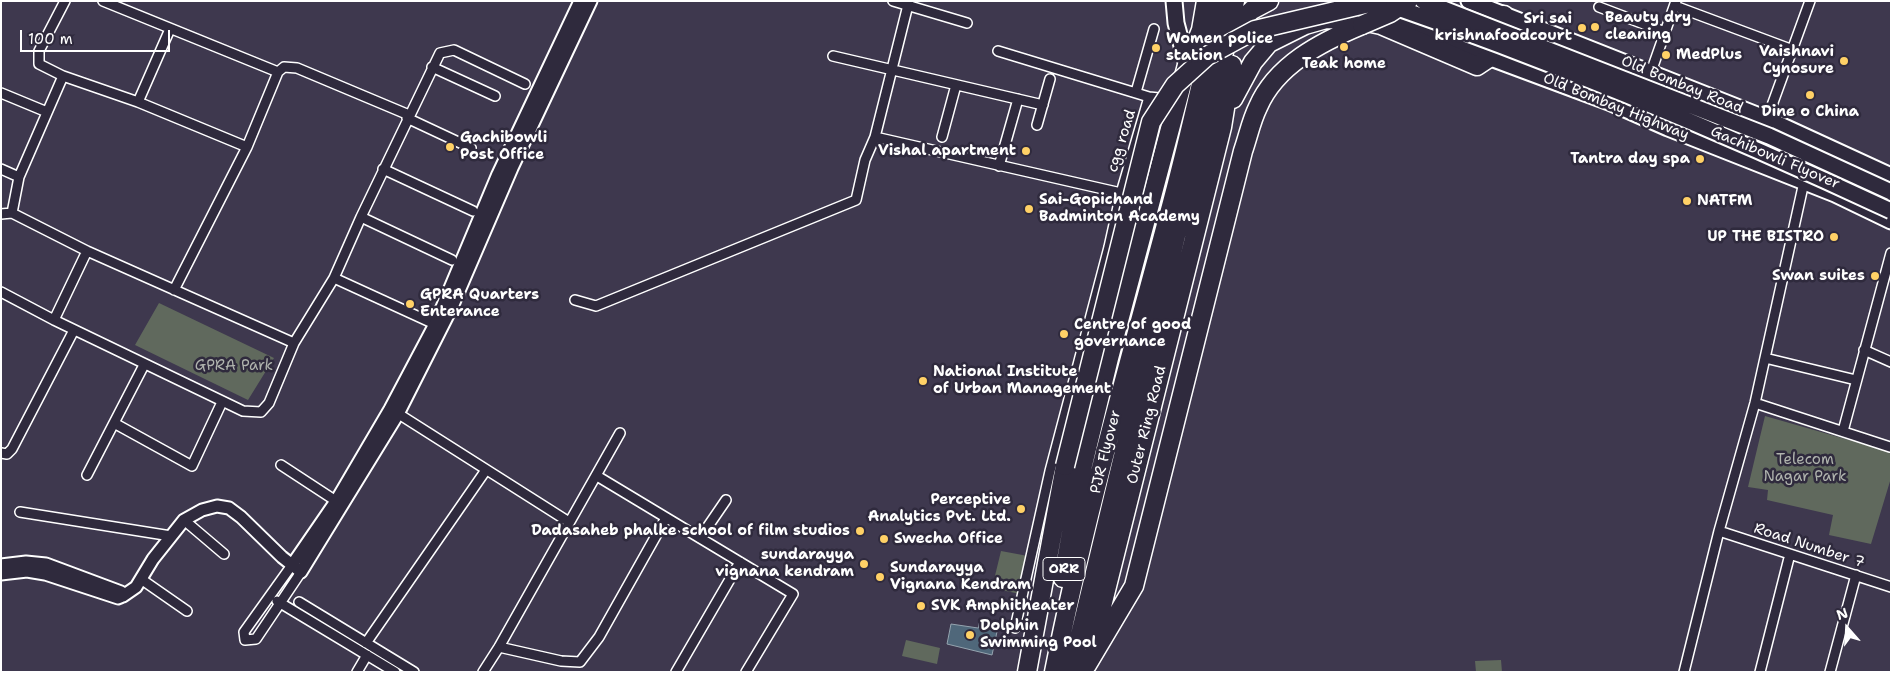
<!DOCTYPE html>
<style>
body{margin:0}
#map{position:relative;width:1892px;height:673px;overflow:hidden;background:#3e384e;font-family:"Shantell Sans",sans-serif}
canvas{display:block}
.frame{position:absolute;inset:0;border:2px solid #fff;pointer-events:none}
.north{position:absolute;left:1822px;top:603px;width:50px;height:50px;-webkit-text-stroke:4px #2f2a3d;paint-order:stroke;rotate:341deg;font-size:14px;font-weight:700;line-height:20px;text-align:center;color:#fff}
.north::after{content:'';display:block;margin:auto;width:18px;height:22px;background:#fff;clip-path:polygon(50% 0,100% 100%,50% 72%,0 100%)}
.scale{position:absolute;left:20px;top:30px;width:150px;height:22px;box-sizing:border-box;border:2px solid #fff;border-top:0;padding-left:6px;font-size:15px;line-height:18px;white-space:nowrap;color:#fff;-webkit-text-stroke:4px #2f2a3d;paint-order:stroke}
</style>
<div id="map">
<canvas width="1892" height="673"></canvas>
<div class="frame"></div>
<div class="north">N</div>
<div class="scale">100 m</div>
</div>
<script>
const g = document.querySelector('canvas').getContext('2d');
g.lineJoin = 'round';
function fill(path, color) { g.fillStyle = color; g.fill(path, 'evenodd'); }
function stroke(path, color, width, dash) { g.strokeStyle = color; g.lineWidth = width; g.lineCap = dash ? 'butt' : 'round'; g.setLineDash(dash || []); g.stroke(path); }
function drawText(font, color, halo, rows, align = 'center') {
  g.font = font + ' "Shantell Sans",sans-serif'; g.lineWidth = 5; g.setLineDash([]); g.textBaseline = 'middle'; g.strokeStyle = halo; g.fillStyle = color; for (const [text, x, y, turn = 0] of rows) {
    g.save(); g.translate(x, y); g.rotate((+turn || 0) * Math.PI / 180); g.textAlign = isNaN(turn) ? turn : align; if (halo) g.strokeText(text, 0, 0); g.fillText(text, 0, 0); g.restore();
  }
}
const green = new Path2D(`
 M159,303L274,358L248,400L135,345Z
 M1765,416L1891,452V478L1871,544L1829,535L1833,515L1767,500L1768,490L1748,487Z
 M1001,551L1028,556L1020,594L992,588Z
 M906,640L940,648L937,664L902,656Z
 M1501,660L1502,672H1476L1475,661Z`);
const water = new Path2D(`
 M980,622L998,627L992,655L947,644L951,624L978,628Z`);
const minor = new Path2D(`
 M103,1L278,72
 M893,1L967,23
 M1675,6L1793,50
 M1599,7L1665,32
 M998,51L1149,97
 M833,56L1043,105
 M432,67L495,96
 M1651,72L1676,1
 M63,76L39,64V51L65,1
 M1136,92L1154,29
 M1,93L47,112
 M138,102L170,29
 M407,118L471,148
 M1767,119L1810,1
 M1037,125L1050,79
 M875,137L1121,193L1109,247L1050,471L1015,628
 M942,137L956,85
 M999,166L1018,99
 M1,169L19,177
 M383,169L473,211
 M1121,193L1149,97L1169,99
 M1,214L12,213
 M361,217L452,260
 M87,251L54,320L243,411L261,412L269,403L294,343L334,278L361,217L440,53L454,50L525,84
 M334,278L441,327
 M174,290L247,147
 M1,292L54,320
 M575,300L596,306L856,200L865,160L875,137L909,1
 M294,343L87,251L12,213L19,177L63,76L138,102L247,147L278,72L284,67L297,68L409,115
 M1864,350L1891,362
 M1765,358L1856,380
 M1755,403L1890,447
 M394,411L569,522
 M114,423L192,466L222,402
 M1843,431L1891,253
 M1,453L7,454L12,449L74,330
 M281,465L336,501
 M87,475L144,365
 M597,476L793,594L746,672
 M20,512L171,536
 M184,520L224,554
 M1719,531L1891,587
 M700,538L726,500
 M292,565L244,632L245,640L256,639L301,572
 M141,579L187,611
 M277,601L395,672
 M299,602L414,672
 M366,643L486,470
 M499,647L561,661L580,662L599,637L666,518
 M357,672L367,655
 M483,672L499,647L620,433
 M676,672L740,562
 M1684,672L1719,531L1755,403L1804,182
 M1760,672L1790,554
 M1830,672L1856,575`);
const tertiary = new Path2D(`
 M1,565L26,562L46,564L121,592L123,596L118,598L45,574L27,571L1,574
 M292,565L336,501L390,409L435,324L498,174L580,1
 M123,596L136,587L153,559L184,520L202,510L217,506L229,508L241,517L282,557L301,572L398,414L452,307L512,168L591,1`);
const primary = new Path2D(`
 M1174,1L1176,23L1187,65
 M1338,1L1609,102L1668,128L1835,194L1891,221
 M1469,1L1767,119L1891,176`);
const motorway = new Path2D(`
 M1239,22L1252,10L1269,1
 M1233,99L1253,62L1269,43L1305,25L1326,19L1357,20L1381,25L1477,66L1489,58L1504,15
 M1063,578L1083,465L1109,358L1187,65L1201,30L1206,1
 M1093,642L1222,127L1232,65
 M1087,665L1134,586L1243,151C1248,137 1251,121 1258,107C1276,65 1321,42 1362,25
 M1027,672L1065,466
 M1054,672C1084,520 1127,371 1167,221C1187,149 1203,75 1220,1
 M1071,672L1176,236L1206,135L1235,1`);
const primaryBridge = new Path2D(`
 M1378,1C1552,61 1724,133 1891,211
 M1423,1L1769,136L1891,192`);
const motorwayBridge = new Path2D(`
 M1362,25L1390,13L1408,1
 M1065,466L1151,122L1175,85L1207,56L1255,30L1378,1`);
const markers = [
 [1595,27,5,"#ffd166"],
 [1582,28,5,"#ffd166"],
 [1344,47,5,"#ffd166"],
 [1156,48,5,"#ffd166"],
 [1666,55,5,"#ffd166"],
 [1844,61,5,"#ffd166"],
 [1810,95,5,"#ffd166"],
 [450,147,5,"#ffd166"],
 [1026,151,5,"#ffd166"],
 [1700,159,5,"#ffd166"],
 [1687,201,5,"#ffd166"],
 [1029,209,5,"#ffd166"],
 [1834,237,5,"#ffd166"],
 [1875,276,5,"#ffd166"],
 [410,304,5,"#ffd166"],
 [1064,334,5,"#ffd166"],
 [923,381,5,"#ffd166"],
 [1021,509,5,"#ffd166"],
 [860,531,5,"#ffd166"],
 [884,539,5,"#ffd166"],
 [864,564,5,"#ffd166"],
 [880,577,5,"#ffd166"],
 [921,606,5,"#ffd166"],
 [970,635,5,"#ffd166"]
];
const shields = [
 [1064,569,42]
];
const shieldNames = [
 ["ORR",1064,569]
];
const poiNames = [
 ["Beauty dry",1605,18],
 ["cleaning",1605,35],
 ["Sri sai",1572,19,"right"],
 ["krishnafoodcourt",1572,36,"right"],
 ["Women police",1166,39],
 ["station",1166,56],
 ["Vaishnavi",1834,52,"right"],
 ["Cynosure",1834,69,"right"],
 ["MedPlus",1676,55],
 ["Teak home",1344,64,"center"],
 ["Dine o China",1810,112,"center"],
 ["Gachibowli",460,138],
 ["Post Office",460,155],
 ["Vishal apartment",1016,151,"right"],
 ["Tantra day spa",1690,159,"right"],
 ["Sai-Gopichand",1039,200],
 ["Badminton Academy",1039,217],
 ["NATFM",1697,201],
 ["UP THE BISTRO",1824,237,"right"],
 ["Swan suites",1865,276,"right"],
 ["GPRA Quarters",420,295],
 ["Enterance",420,312],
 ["Centre of good",1074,325],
 ["governance",1074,342],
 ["National Institute",933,372],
 ["of Urban Management",933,389],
 ["Perceptive",1011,500,"right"],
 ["Analytics Pvt. Ltd.",1011,517,"right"],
 ["Dadasaheb phalke school of film studios",850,531,"right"],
 ["Swecha Office",894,539],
 ["sundarayya",854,555,"right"],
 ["vignana kendram",854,572,"right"],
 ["Sundarayya",890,568],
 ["Vignana Kendram",890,585],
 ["SVK Amphitheater",931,606],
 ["Dolphin",980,626],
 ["Swimming Pool",980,643]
];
const streetNames = [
 ["Old Bombay Road",1682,85,22],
 ["Old Bombay Highway",1616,107,22],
 ["cgg road",1122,141,-73],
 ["Gachibowli Flyover",1775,158,23],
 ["Outer Ring Road",1147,425,-76],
 ["PJR Flyover",1106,452,-76],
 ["Road Number 7",1809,546,18]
];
const parkNames = [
 ["GPRA Park",234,366],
 ["Telecom",1805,460],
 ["Nagar Park",1805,477]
];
fill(green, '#60695d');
fill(water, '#4f677a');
stroke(water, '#95a4af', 1);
stroke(minor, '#fff', 12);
stroke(tertiary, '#fff', 15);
stroke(primary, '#fff', 19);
stroke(motorway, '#fff', 21);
stroke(minor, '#2f2a3d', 9);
stroke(tertiary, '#2f2a3d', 11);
stroke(primary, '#2f2a3d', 15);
stroke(motorway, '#2f2a3d', 18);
stroke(primaryBridge, '#fff', 19, []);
stroke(motorwayBridge, '#fff', 21, []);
stroke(primaryBridge, '#2f2a3d', 15);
stroke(motorwayBridge, '#2f2a3d', 18);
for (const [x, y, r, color] of markers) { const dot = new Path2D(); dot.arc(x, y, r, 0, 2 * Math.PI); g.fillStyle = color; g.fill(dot); stroke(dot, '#2f2a3d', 2); }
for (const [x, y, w] of shields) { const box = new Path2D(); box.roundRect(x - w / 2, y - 11.5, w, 23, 4); g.fillStyle = '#2f2a3d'; g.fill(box); stroke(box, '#fff', 1); }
drawText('bold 14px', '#fff', null, shieldNames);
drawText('bold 15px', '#fff', '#2f2a3d', poiNames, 'left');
drawText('15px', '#fff', '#2f2a3d', streetNames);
drawText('15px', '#b0b4ae', '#2f2a3d', parkNames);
</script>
